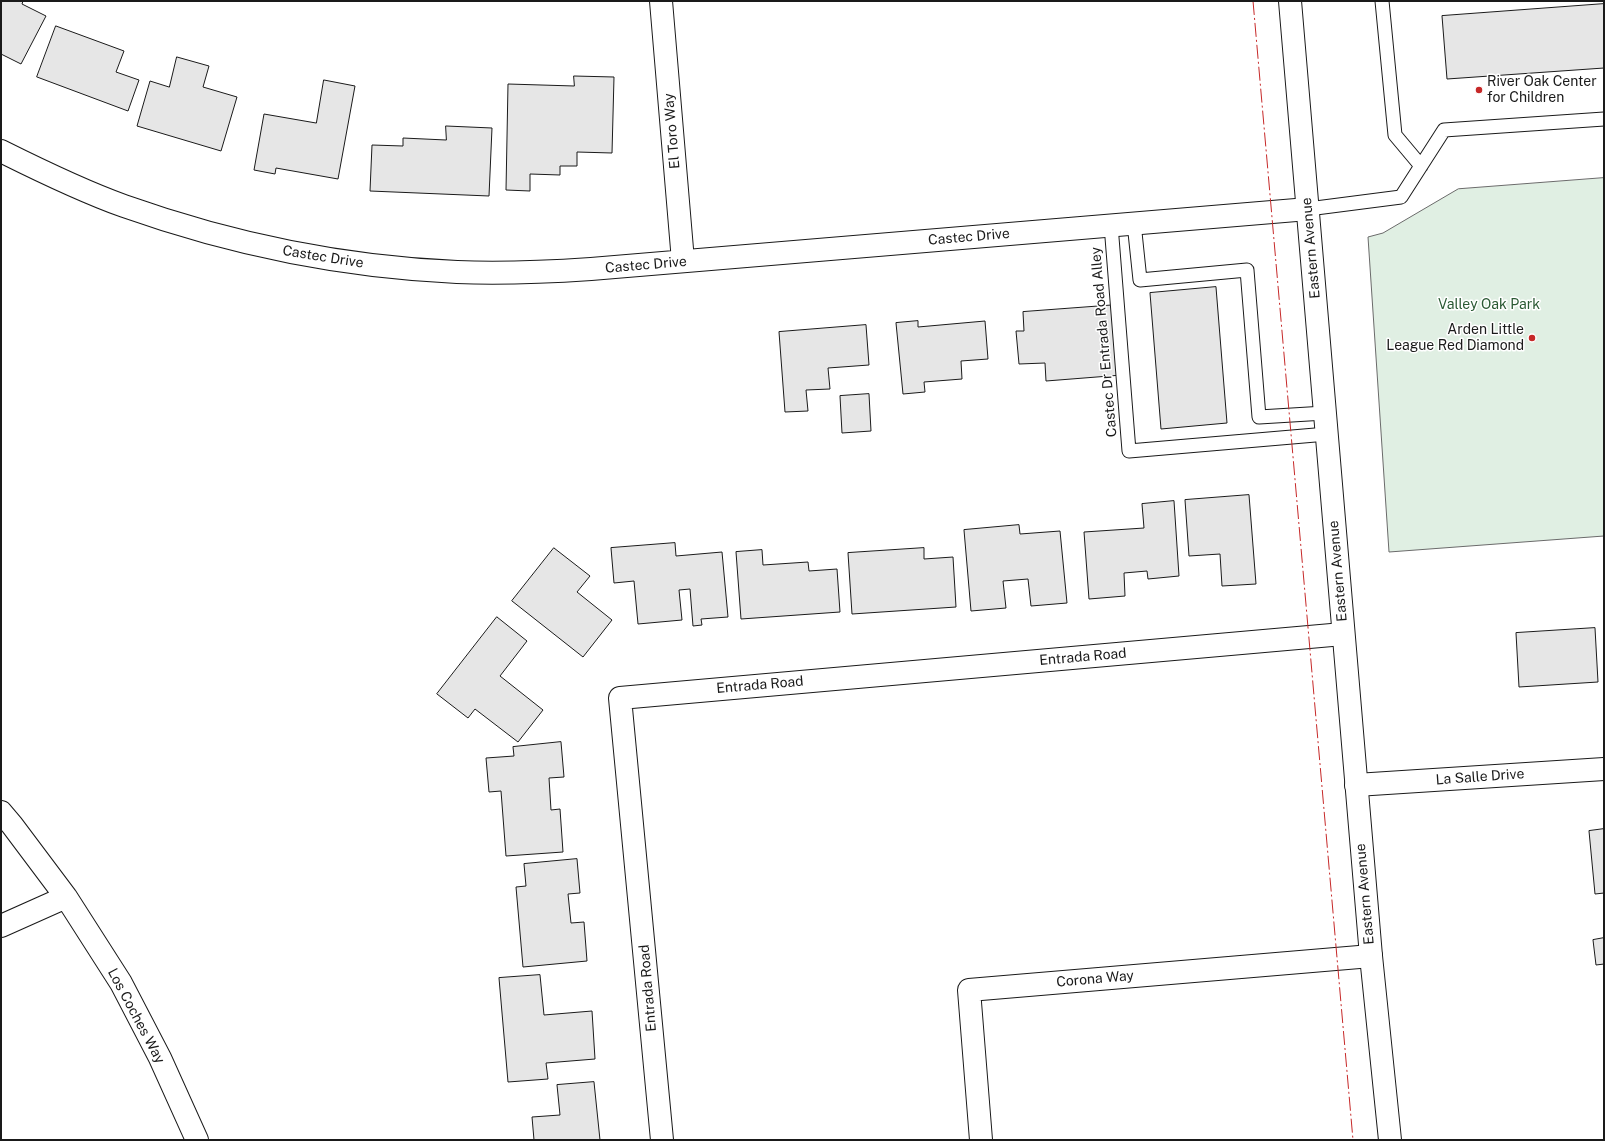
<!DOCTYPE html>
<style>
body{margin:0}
#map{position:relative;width:1605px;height:1141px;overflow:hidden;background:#fff;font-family:"Public Sans",sans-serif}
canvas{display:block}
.frame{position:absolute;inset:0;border:2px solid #1a1a1a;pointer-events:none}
</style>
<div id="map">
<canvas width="1605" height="1141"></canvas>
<div class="frame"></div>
</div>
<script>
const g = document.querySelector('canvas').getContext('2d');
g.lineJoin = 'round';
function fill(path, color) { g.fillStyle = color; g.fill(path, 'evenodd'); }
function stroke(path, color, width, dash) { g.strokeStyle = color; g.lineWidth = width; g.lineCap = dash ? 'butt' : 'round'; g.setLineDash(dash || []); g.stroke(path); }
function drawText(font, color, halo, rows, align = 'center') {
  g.font = font + ' "Public Sans",sans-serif'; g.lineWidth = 3; g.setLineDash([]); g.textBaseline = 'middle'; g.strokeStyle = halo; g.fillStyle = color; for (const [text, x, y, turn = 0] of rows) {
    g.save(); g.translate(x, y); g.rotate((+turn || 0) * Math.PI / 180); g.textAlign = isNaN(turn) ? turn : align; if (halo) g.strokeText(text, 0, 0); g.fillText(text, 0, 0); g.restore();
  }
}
const green = new Path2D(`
 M1604,178V536L1389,552L1368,237L1383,233L1458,189Z`);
const building = new Path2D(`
 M1,1H23L22,4L46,16L21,64L1,54Z
 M1604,4V68L1447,79L1442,16Z
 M56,26L124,51L116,72L139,80L128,111L37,77Z
 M177,57L209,66L203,87L237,97L221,151L137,126L150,81L169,87Z
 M574,76L614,77L612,153L577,152V166H560V175L530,174V191L506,190L508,84L574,86Z
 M324,80L355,86L338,179L276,168L275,174L254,170L264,114L316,123Z
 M446,126L492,128L489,196L370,191L372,145L403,146V138L446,140Z
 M1216,287L1227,423L1161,429L1150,293Z
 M1117,305L1122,375L1046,381L1045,363L1019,364L1016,331H1024L1023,312Z
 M918,321V327L985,321L988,359L961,361L962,379L924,382L925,392L903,394L896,323Z
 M866,325L869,365L828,368L830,389L806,390L808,411L785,412L779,332Z
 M869,394L871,431L842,433L840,396Z
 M1249,495L1256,584L1222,586L1220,554L1189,556L1185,500Z
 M1174,501L1179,576L1148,579L1147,571L1124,573L1125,596L1089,599L1084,532L1144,528L1142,504Z
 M1019,525L1020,534L1060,531L1067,603L1031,606L1028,579L1003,581L1006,608L971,611L964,530Z
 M675,543L676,556L722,552L728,617L701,619L702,625L693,626L690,589L679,590L682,620L638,624L634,581L614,583L611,548Z
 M554,548L590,576L577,592L612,620L583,657L512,601Z
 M924,548V559L953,557L956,607L852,614L848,553Z
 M762,550L763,565L808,562L809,571L837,569L840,612L741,619L736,552Z
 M497,617L527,641L500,676L543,710L518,742L475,709L468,718L437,694Z
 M1595,628L1598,682L1519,687L1516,633Z
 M561,742L564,777L549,778L551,810L560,809L563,852L506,856L501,791L489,792L486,758L514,756L513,747Z
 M1604,829V893L1595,894L1589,831Z
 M577,859L580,893L568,894L571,923L584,922L587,961L523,967L516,887L526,886L524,864Z
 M1604,938V964L1596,965L1593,940Z
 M540,975L544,1015L592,1011L595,1059L546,1063L548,1079L508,1082L499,978Z
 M594,1082L600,1140H534L532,1117L560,1115L557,1085Z`);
const lane = new Path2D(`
 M1382,1L1395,135L1421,166
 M1308,209L1401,197L1444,130L1604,119
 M1134,223L1140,280L1247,270L1259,417L1325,413
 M1111,225L1129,451L1327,434`);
const street = new Path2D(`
 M661,1L683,261
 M1,151C41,171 82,191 124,206C231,244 343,267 457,272C501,274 546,272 591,269L1308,209
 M1356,785L1604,769
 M1,812L12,825L66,897
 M1,926L66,897L121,983L160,1058L197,1140
 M662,1140L620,698L1343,634
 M981,1140L969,990L1371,956`);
const secondary = new Path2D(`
 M1290,1L1371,956L1390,1140`);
const power = new Path2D(`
 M1253,1L1353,1140`);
const markers = [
 [1479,90,4,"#c62828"],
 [1532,338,4,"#c62828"]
];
const poiNames = [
 ["River Oak Center",1487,82],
 ["for Children",1487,98],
 ["Arden Little",1524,330,"right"],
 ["League Red Diamond",1524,346,"right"]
];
const streetNames = [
 ["El Toro Way",672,131,-95],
 ["Castec Drive",969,237,-5],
 ["Eastern Avenue",1311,248,-95],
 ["Castec Drive",323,257,9],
 ["Castec Drive",646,265,-5],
 ["Castec Dr Entrada Road Alley",1104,342,-95],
 ["Eastern Avenue",1338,571,-95],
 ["Entrada Road",1083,657,-5],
 ["Entrada Road",760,685,-5],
 ["La Salle Drive",1480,777,-4],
 ["Eastern Avenue",1365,894,-95],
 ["Corona Way",1095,979,-5],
 ["Entrada Road",648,988,-95],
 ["Los Coches Way",136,1016,62]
];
const parkNames = [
 ["Valley Oak Park",1489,305]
];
fill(green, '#e0efe3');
stroke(green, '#6a6a6a', 1);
fill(building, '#e6e6e6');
stroke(building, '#1a1a1a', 1);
stroke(lane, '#1a1a1a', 15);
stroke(street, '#1a1a1a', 24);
stroke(secondary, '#1a1a1a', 24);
stroke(lane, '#fff', 13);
stroke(street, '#fff', 22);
stroke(secondary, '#fff', 22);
stroke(power, '#c62828', 1, [14, 3, 2, 3]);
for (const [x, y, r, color] of markers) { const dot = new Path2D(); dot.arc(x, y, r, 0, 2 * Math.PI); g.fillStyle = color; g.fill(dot); stroke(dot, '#fff', 1.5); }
drawText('14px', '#1a1a1a', '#fff', poiNames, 'left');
drawText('14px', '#1a1a1a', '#fff', streetNames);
drawText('14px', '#2b5a34', '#fff', parkNames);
</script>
